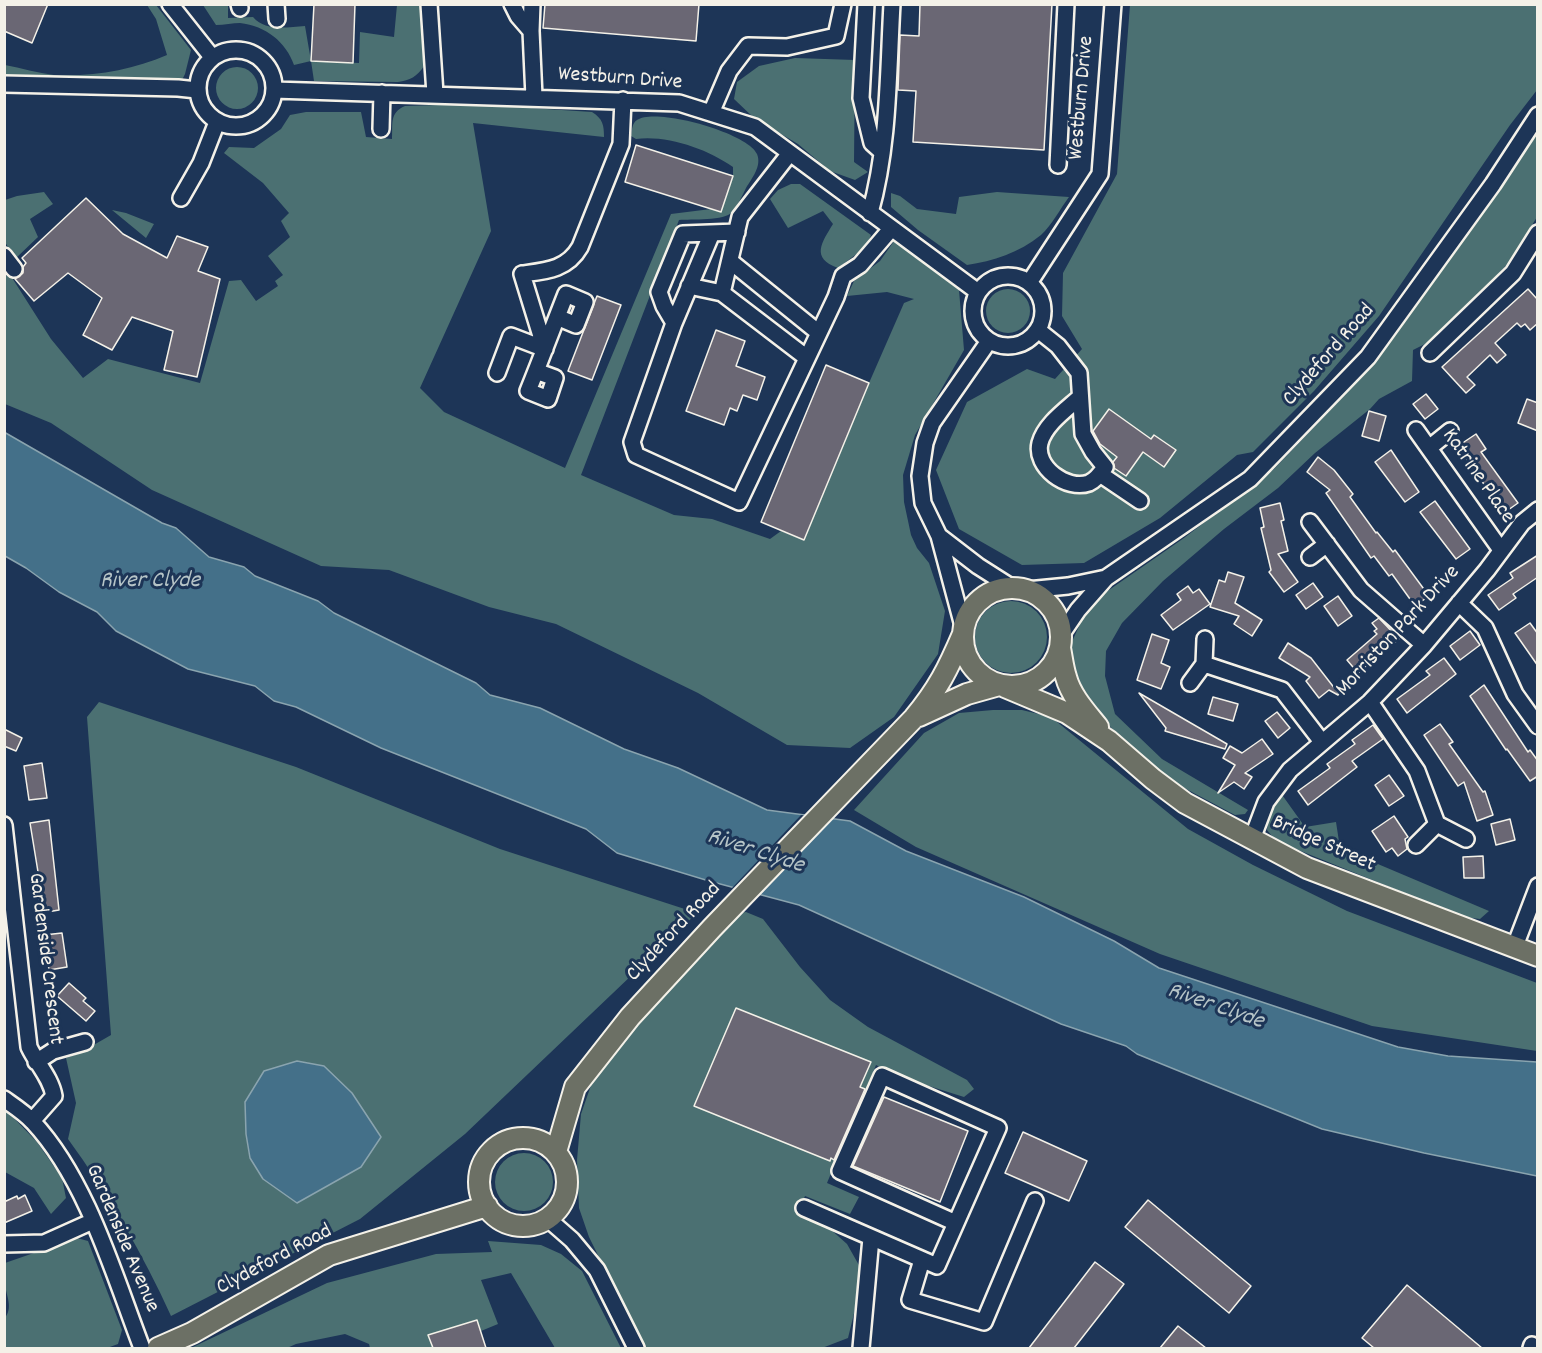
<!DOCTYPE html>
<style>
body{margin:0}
#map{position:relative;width:1542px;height:1353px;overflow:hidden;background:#1d3557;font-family:Dekko,sans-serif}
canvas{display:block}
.frame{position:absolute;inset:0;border:6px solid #f4f1e8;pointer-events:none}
</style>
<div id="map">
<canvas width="1542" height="1353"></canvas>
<div class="frame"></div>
</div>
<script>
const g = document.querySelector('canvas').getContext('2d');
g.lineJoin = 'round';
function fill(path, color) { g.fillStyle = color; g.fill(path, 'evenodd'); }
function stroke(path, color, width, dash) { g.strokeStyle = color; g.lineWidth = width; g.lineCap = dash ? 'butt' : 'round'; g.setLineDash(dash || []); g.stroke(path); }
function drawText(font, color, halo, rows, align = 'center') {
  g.font = font + ' Dekko,sans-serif'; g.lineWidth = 6; g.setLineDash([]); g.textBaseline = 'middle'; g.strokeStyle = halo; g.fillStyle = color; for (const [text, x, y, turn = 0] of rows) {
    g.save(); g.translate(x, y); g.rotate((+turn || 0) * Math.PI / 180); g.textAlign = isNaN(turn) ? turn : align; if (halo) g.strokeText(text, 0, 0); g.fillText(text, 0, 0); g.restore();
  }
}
const green = new Path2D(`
 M147,5H156L191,50L185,74L178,88L5,84V65C21,68 38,73 54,75C93,77 132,70 167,55L156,19Z
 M203,5H228V18L253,17C266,32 287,27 305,26L311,61L359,63L360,32L394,37L397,5H423L424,66C417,77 410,80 398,82L314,81L311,61L294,65C286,42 266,26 240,23C233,23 224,25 216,25Z
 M1130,5H1537V90L1510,125L1379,316L1314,391L1253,452L1237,455L1160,518L1084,563L1022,565L959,529L936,470L967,402L1027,369L1055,379L1082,349L1062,316L1063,273L1117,174Z
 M795,58L855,60L854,162L868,172L855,180L830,171L798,144L754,118L734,99L737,82L759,66Z
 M216 88a21 21 0 1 1 42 0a21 21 0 1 1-42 0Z
 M470,104L592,112C603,119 604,125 604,137L473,123L491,231L420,388L444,412L565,468L671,214L711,209L721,212L733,176V167C707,149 668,135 636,139L631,136C632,130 632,123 637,120C656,107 748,133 757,154C762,166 752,178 746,188C742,196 738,205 732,212C725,221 691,219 679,220L581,475L674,515L712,519L770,539L781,531L804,540L869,383L904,303L914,299L887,292L847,296L854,281L880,261L899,234L958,278L964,350L915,435L903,475L904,502L911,535L917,548L929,563L945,611L938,654L894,717L850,748L787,745L698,693L556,624L489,607L389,570L321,566L152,490L51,423L5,404L4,278L9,273L51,339L83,378L108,359L200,383L229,281L241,280L256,301L278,286L275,281L283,275L268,256L290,237L281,221L289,213L263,183L224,153L229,147L254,148L281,129L290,115L306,112H361L366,137L392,139C393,124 389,113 405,106Z
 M1537,133V217L1510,261L1468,307L1429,342L1413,350L1412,381L1379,399L1370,409L1315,453L1278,488L1224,529L1163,581L1122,623L1106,651L1105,676L1115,714L1162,759L1248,810L1245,814L1235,815L1173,782L1117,734L1084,698L1069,673V648L1081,622L1096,599L1184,538L1274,469L1337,403L1375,361Z
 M791,184H800L871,235L867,246L838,268C810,258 822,242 833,224L823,211L788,228L770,199L778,190Z
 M44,192L53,204L30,219L38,237L15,259L5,242V200L17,196Z
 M997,192L1069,197C1060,209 1052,225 1041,235C1019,253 993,261 967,265L918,230L891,207V193L900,196L917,209L956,214L959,197Z
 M112,210L126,213L154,224L146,238Z
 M986 311a22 22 0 1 1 44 0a22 22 0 1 1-44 0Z
 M975 637a36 36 0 1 1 72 0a36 36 0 1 1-72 0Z
 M99,702L296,767L500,849L697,913L465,1134L360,1219L171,1316C143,1254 108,1194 68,1139L76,1103L66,1058L78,1054L111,1035L87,717Z
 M993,710H1022L1051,717L1188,829L1253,865L1347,911L1537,983V1051L1372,1026L1160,954L916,847L854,810L924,733L959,713Z
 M1280,792L1305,827L1336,822L1340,848L1489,911L1480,919L1464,917L1276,841L1267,830L1268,821Z
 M746,912L763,919L800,967L830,1000L868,1027L967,1080L974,1089L964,1097L897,1076L876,1065L827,1183L859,1197L850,1214L805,1196L797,1214L829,1228L847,1244L860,1267V1289L848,1338L822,1348H644L589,1237L579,1208L577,1160L581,1114L596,1071L625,1030L739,913Z
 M4,1108L37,1142L62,1178L66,1198L51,1214L34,1188L5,1172Z
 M495 1182a29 29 0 1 1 58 0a29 29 0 1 1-58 0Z
 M73,1237L88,1241L122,1330L118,1344L107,1348H5L4,1319C14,1308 6,1296 5,1284C4,1277 5,1270 5,1263L51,1247Z
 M488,1241L541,1245L561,1254L582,1271L621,1348H555L511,1273L481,1280L498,1324L481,1331L477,1320L429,1335L433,1348H370L369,1344L345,1334L296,1344L287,1348H191L327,1283L436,1254L492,1252Z`);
const water = new Path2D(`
 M4,432L162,523L176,528L209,557L244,567L255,576L318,601L334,613L476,683L490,695L540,708L624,749L678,768L767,810L850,821L906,851L1024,897L1114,941L1159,968L1398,1047L1448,1056L1537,1062V1176L1424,1153L1322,1129L1137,1054L1126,1046L1061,1024L799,905L709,881L617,853L586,829L381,748L296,707L274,701L255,686L188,669L116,631L97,612L59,592L26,568L5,556Z
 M297,1061L324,1066L352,1093L381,1137L361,1167L297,1203L263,1179L250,1158L246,1134L245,1102L264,1071Z`);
const pier = new Path2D(`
 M801,815L831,819L758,895L732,888Z`);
const building = new Path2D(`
 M4,4H48L32,43L4,31Z
 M314,4H355L353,63L311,61Z
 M545,4H699L696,41L543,28Z
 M920,4H1052L1044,150L913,142L916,91L898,90L900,35L919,36Z
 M636,145L733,176L721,212L625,182Z
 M86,198L123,234L167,258L177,236L208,247L198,271L220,279L197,377L164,370L173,331L132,317L112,350L83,335L102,298L68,273L34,301L15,279L23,273V267L26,263L22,258Z
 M1528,289L1538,300V323L1530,330L1525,324L1521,327L1517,323L1495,343L1506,355L1497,363L1490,355L1467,377L1475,385L1466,393L1442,367Z
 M597,296L621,305L592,380L568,371Z
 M716,330L745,341L736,366L765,377L757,400L743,395L737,411L730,408L724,425L686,411Z
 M826,365L869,383L804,540L761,522Z
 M1426,394L1438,409L1425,419L1413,404Z
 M1527,399L1538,403V431L1518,423Z
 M1109,409L1151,439L1154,435L1176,450L1164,467L1143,452L1126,476L1114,468L1113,462L1117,457L1100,444L1093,431Z
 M1369,411L1386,416L1379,441L1362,436Z
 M1476,434L1486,449L1481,452L1518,503L1501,515L1491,502L1494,499L1458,446Z
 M1391,450L1419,492L1405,502L1375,462Z
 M1318,457L1334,470L1353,494L1350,497L1376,533L1377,532L1393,552L1395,550L1429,596L1415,606L1392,574L1389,576L1374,556L1371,558L1326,493L1330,490L1307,472Z
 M1435,501L1470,549L1456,559L1420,512Z
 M1280,503L1284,520L1281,521L1288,551L1278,554L1298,582L1284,592L1269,572L1271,570L1261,528L1264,527L1260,508Z
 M1538,555V577L1513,594L1516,598L1499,610L1488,595L1513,578L1510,573Z
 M1228,572L1244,577L1235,603L1262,620L1252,636L1234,624L1239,616L1210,607L1219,580L1225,582Z
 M1313,583L1323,597L1306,609L1296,595Z
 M1188,586L1193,593L1199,589L1210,604L1173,630L1161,615L1181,600L1177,594Z
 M1338,596L1352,616L1338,626L1324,606Z
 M1379,618L1399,639L1358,673L1347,660L1377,634L1374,631L1377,629L1372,623Z
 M1530,623L1538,634V666L1515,633Z
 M1470,631L1480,645L1460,660L1450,646Z
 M1152,634L1169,640L1161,663L1170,667L1161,689L1137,680Z
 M1288,643L1311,658L1339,694L1338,695L1329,690L1319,698L1306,681L1310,677L1279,658Z
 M1444,658L1456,674L1407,713L1397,699L1430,675L1426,671Z
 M1484,685L1528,752L1530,750L1538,761V776L1530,781L1507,749L1506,750L1470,696Z
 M1139,693L1227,744L1225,749L1165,731L1166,728Z
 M1213,697L1238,704L1233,721L1208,714Z
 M1277,712L1290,728L1278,738L1265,721Z
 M1440,724L1453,742L1449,744L1483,792L1485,791L1493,815L1477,821L1464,782L1458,786L1424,735Z
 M1373,725L1383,739L1352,761L1357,767L1308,805L1298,791L1330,768L1327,764L1355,744L1352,740Z
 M4,729L22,738L16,751L4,746Z
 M1262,739L1273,754L1245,773L1252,777L1244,789L1234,782L1218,793L1235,765L1223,758L1230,746L1242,753Z
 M42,763L47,798L29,800L24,766Z
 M1389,775L1404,796L1389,806L1375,785Z
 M1394,816L1408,837L1405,839L1407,849L1398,856L1392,848L1386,852L1372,831Z
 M1510,819L1515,840L1496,845L1491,824Z
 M49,820L59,910L41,913L36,879L39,878L30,823Z
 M1483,856L1484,878H1464L1463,857Z
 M62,933L67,967L49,970L44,935Z
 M69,983L86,998L83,1001L95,1011L86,1021L57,996Z
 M736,1008L871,1062L860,1087L865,1089L834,1160L831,1158L830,1161L694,1106Z
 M884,1097L968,1131L940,1202L853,1166Z
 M1023,1132L1087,1161L1069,1201L1005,1173Z
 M25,1195L32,1211L4,1223V1202L17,1196L18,1199Z
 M1148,1200L1251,1286L1229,1313L1125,1227Z
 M1095,1262L1124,1284L1074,1348H1029Z
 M1407,1285L1482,1348H1374L1362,1338Z
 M477,1320L486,1348H433L428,1335Z
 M1178,1326L1206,1348H1160Z`);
const minor = new Path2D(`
 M170,4L212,57
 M239,4L240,8
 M276,4L277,19
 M429,4L435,94
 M512,4L518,16L531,31
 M532,4L531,31L534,97
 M866,4L861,98L872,143L882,152
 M198 88a38 38 0 1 1 76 0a38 38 0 1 1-76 0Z
 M4,84L178,88L197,90
 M274,90L679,103L755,127L978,292
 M711,113L729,71L748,46L787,47L836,36L843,4
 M381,129L382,93
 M790,153L740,217L722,293L807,358
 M1058,165L1066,4
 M181,198L201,163L217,122
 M870,213C889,146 888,74 892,4
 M712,233L674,323L632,442L636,455L739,502L836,297L843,276L860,265L891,229
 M4,256L14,269
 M730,261L819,333
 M973 311a35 35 0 1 1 70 0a35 35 0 1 1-70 0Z
 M1029,283L1100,174L1113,4
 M689,286L722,293
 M674,323L664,306L659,292L683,234L737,232
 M1038,330L1058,346L1079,373L1083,434L1093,452L1105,467C1101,473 1096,480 1089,483C1067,491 1034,467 1040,443C1045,424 1067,409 1080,397
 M545,349L522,274C545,271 567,270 580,247L621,144L623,100
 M1430,353L1513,273L1538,233
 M536,371L555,378L548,399L528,391C541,359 553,327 566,294L585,302L576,325L557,317
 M497,373L511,336L545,349
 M1416,430L1501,550
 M1429,448L1450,431
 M1100,474L1140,501
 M1310,522L1361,590L1424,645
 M939,536L978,566L1011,587
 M1310,557L1327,544
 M1027,590L1068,586L1106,578
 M1459,603L1485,628L1515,694L1538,726
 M963,626L939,536L923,503L920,476L925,443L932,423L989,341
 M1061,635L1078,610L1106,578L1250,479L1368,357L1493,184L1538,115
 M1204,664L1282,690L1322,742
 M1190,683L1204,664L1205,639
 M1370,702L1417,771L1437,824
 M4,825L29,1047C37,1064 51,1078 54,1096L32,1121
 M1252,839L1266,802L1290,770L1370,702L1424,645L1487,570L1522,523L1538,510
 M1416,845L1437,824L1466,839
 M1515,946L1538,886
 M36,1062L53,1051L85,1042
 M4,1099C14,1106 25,1113 33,1122C87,1180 114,1275 142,1348
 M804,1208L937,1266L998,1128L882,1076L840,1171L956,1223
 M548,1219L572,1240L597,1270L636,1348
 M4,1244L44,1243L93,1221
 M922,1260L910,1300L984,1322L1035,1201
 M861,1348L871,1238
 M1531,1348L1532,1345`);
const major = new Path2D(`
 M963 637a49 49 0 1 1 98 0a49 49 0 1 1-98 0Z
 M1060,648C1062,658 1063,668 1066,677C1071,696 1086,712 1098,727
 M1005,687L1067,713L1109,741L1153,779L1185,803L1307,868L1538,956
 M919,716L967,694L999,685
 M479 1182a44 44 0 1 1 88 0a44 44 0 1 1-88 0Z
 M556,1152L575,1087L630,1017L712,928L914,718C938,689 948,669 963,634
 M158,1348L192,1333L329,1255L487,1206`);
const streetNames = [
 ["Westburn Drive",620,80,4],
 ["Westburn Drive",1083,98,-85],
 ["Clydeford Road",1330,356,-49],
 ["Katrine Place",1477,477,55],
 ["Morriston Park Drive",1399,632,-47],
 ["Bridge Street",1323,845,24],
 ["Clydeford Road",675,933,-47],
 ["Gardenside Crescent",44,959,83],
 ["Gardenside Avenue",121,1239,67],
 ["Clydeford Road",275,1261,-28]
];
const waterNames = [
 ["River Clyde",150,583],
 ["River Clyde",755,853,18],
 ["River Clyde",1215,1008,19]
];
fill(green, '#4b7072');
fill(water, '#447089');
stroke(water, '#8aa4af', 1.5);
fill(pier, '#1d3557');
fill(building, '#6a6774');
stroke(building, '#f4f1e8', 1.5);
stroke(minor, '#f4f1e8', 20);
stroke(major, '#f4f1e8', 24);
stroke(minor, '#1d3557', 15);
stroke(major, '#6c7065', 20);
drawText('22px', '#f4f1e8', '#1d3557', streetNames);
drawText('italic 24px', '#b6c4c7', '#1d3557', waterNames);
</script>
